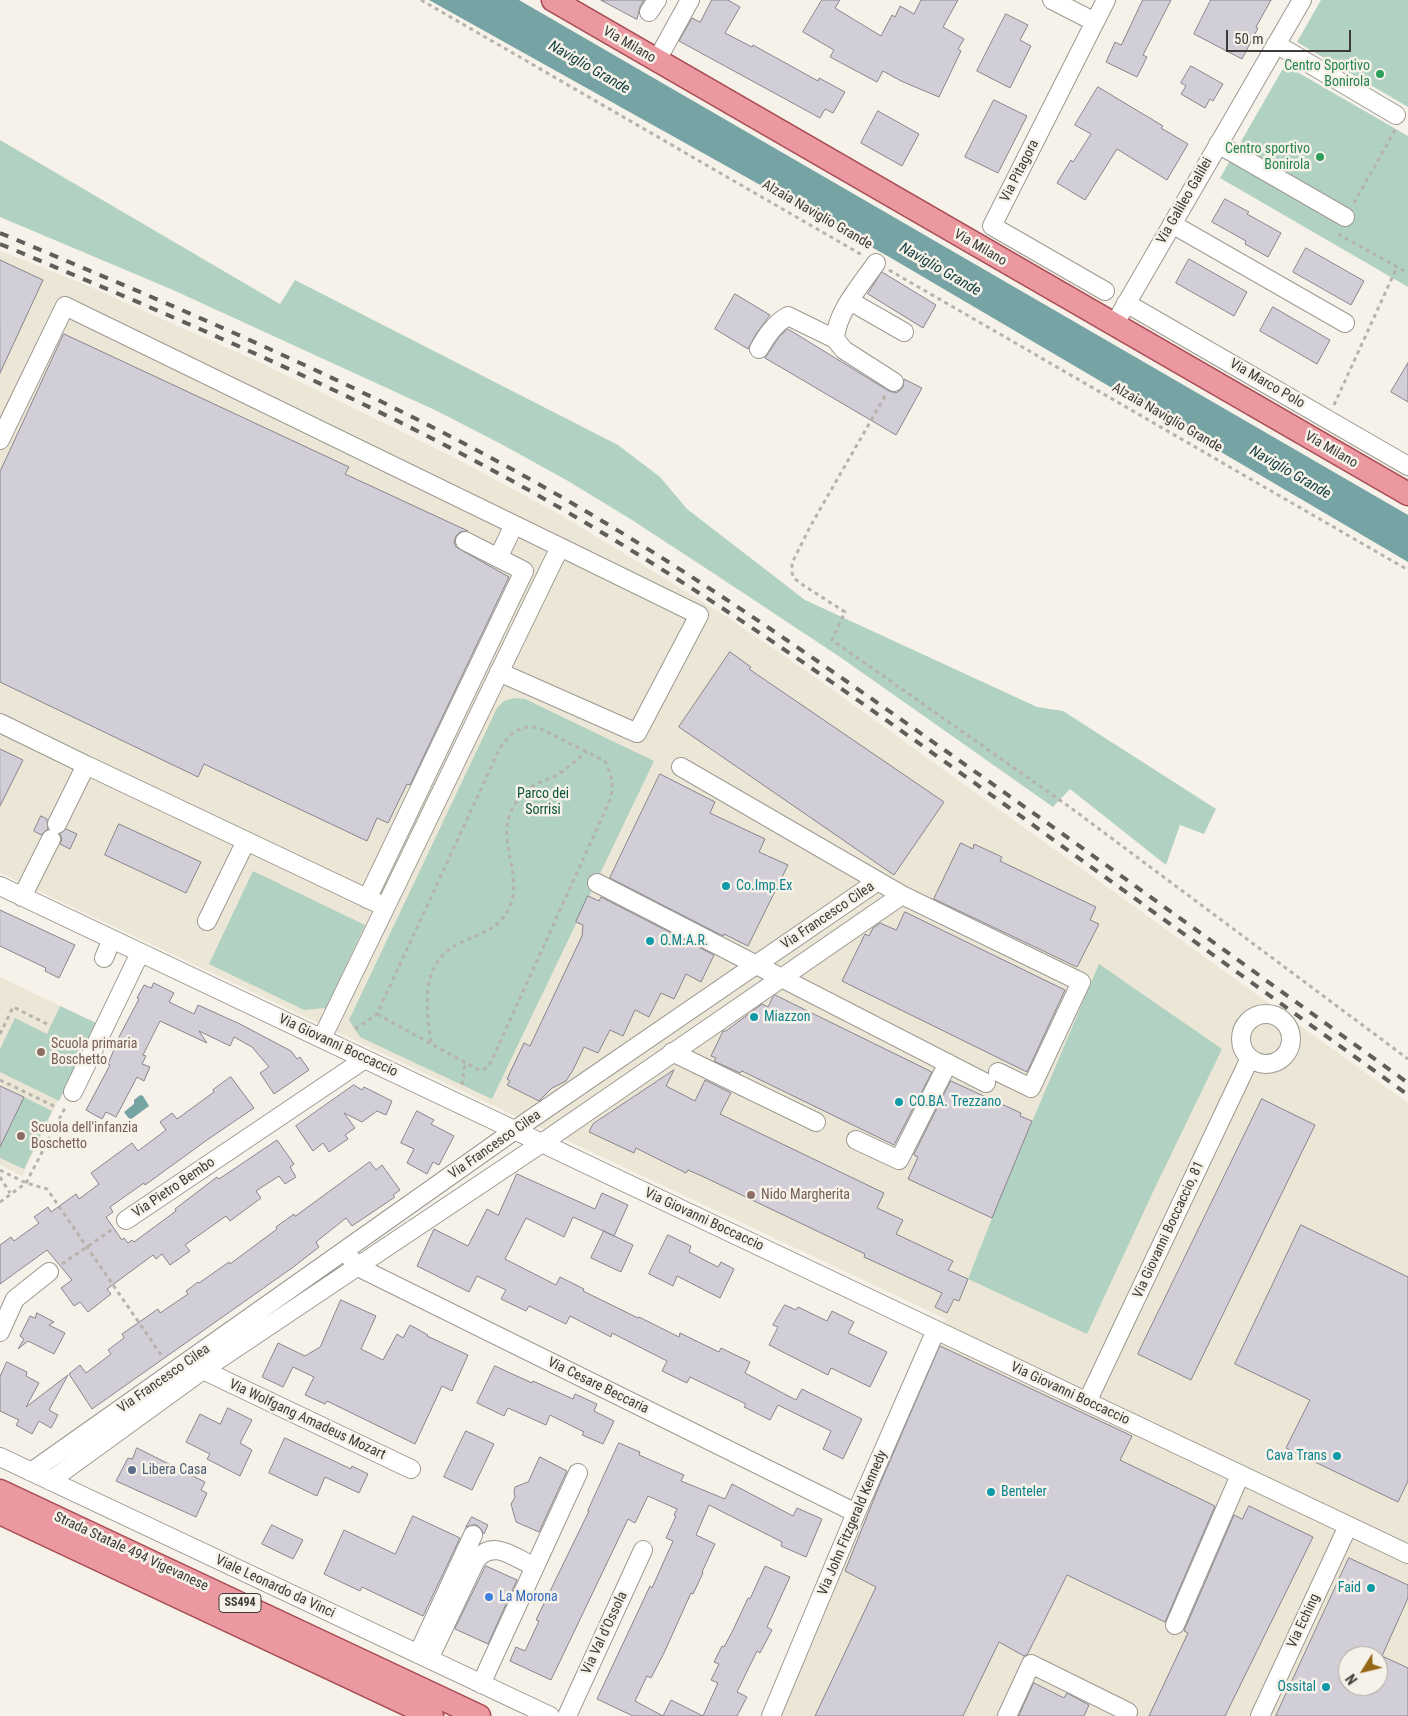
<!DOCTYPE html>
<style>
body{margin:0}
#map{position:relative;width:1408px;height:1716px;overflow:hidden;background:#f6f2e9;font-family:"Roboto Condensed",sans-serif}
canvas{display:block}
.north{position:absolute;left:1338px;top:1646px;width:50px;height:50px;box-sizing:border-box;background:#f6f2e9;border:1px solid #aca9a2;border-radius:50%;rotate:234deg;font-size:14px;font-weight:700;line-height:20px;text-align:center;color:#3d3b38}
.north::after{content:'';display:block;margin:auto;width:18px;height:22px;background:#956815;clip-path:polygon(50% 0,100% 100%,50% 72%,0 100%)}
.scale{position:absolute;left:1226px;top:30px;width:125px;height:22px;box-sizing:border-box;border:2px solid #3d3b38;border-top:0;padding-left:6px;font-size:15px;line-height:18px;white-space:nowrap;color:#3d3b38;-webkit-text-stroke:4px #f6f2e9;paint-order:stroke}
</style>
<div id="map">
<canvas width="1408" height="1716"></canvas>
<div class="north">N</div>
<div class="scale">50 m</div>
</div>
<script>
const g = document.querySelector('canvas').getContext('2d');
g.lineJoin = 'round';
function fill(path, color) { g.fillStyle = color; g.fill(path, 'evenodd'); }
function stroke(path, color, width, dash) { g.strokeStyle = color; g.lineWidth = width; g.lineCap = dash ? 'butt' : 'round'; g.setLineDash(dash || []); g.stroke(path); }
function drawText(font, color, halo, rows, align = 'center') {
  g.font = font + ' "Roboto Condensed",sans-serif'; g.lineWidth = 5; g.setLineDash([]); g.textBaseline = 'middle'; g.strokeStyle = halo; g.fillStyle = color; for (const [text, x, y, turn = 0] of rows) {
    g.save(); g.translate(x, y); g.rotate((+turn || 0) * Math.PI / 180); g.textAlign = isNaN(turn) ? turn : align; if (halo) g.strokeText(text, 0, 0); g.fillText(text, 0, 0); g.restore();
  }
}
const built = new Path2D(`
 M0,251L81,283L257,361L449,455L561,515L724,615L802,668L1408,1103V1716H781L946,1319L0,873ZM1348,1656H1378V1686H1348Z
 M0,977L96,1023L22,1176L0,1165Z`);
const green = new Path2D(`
 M1321,0H1408V107L1297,42Z
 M1285,65L1408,136V287L1220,178Z
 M0,140L280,304L295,280L618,445L660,477L687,509L805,600L1037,707L1063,711L1216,809L1204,834L1180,825L1166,865L1070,789L1053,807L840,657L710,571L632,520L568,481L503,445L437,411L173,290L0,217Z
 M514,698L525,699L654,761L492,1099L360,1037L349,1020L497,708L504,701Z
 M253,871L365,925L326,1008L304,1010L209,964Z
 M1099,964L1222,1049L1152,1194L1087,1334L968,1279L1006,1183Z
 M60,1006L96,1023L59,1101L0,1072V1049L15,1018L47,1034Z
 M24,1097L52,1111L24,1169L0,1158V1146Z`);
const water = new Path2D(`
 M429,0H519L1408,515V562L891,258Z
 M140,1095L143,1096L149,1106L130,1120L124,1112L134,1104V1100Z`);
const building = new Path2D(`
 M601,0H644L640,7L637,19Z
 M712,0H728L740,7L725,33L752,47L753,45L818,81L819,78L845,92L833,113L825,109L820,118L679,41L692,18L700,22Z
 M822,0H840L835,8L881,36L892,15L895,17L900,6L914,14L921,0H958L943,27L964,39L958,49L961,51L939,97L901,81L883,71L877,82L830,57L834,50L803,32Z
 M1143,0H1171L1143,55L1147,57L1137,77L1106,62L1115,42L1121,45Z
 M1211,0H1271L1256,27L1258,28L1242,59L1194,34Z
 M1006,14L1028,25L1020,40L1031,46L1010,88L977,71Z
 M1191,66L1223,84L1213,101L1210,99L1205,108L1181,94L1186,86L1181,83Z
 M1098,87L1163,126L1161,128L1188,144L1167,180L1117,149L1085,200L1057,183L1071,160L1073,162L1091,134L1075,125Z
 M994,100L1027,116L998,173L965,157Z
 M878,111L919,134L902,166L861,143Z
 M1225,199L1249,212L1247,214L1281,233L1268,257L1245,244L1246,241L1212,222Z
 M1306,248L1364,281L1351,305L1293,272Z
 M1189,259L1247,292L1234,316L1176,283Z
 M0,260L43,280L0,373Z
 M882,272L936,305L923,328L868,294Z
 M735,294L770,315L756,334L748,349L715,329Z
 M1273,307L1330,340L1317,364L1260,331Z
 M788,329L889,391L896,393L899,391L903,387L904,379L922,388L896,435L765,358L779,337Z
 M64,334L349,467L345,474L468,531L460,532L456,536L454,542L456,547L509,577L410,785L407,784L388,823L377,818L367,841L204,764L198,777L0,682V472Z
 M1408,363V402L1391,392Z
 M730,652L751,667L749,669L944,802L894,875L679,727Z
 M0,749L23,760L0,806Z
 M660,774L715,802L710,813L765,839L759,852L788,865L748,946L724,934L723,936L610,878Z
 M41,816L47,819L48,829L41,835L34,831Z
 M119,824L201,862L186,893L105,855Z
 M66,829L77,834L70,849L60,844L62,839L60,834Z
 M961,843L973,849L974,844L1002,857L1000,861L1096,907L1090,920L1099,924L1077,967L934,899Z
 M588,896L599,901L601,897L714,955L701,982L686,974L674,999L661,993L649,1017L635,1010L623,1036L610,1030L598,1053L584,1047L573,1070L566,1081L552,1088L539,1101L507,1085L510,1081L507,1079L524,1043L530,1046L582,936L583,925L576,922Z
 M0,910L75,945L59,978L45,971L46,968L0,946Z
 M905,912L1065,990L1027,1072L842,981L865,934L869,936L873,928L880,923L896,930Z
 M154,983L174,993L169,1002L194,1014L198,1005L240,1024L291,1051L297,1059L300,1057L309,1070L274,1094L260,1073L269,1067L252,1047L234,1037L230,1046L199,1031L207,1043L160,1021L143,1055L146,1056L142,1064L150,1067L144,1081L137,1077L116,1117L106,1112L102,1119L86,1110L110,1065L108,1064L120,1035L139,999L137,998L144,985L151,988Z
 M775,995L932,1072L894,1145L742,1071L740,1073L714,1061L716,1058L711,1056L723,1031H726L762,1004L768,1007L773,997Z
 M674,1070L666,1086L695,1101L705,1080L731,1093L720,1114L884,1193L877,1208L903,1220L896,1234L953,1261L948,1270L968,1279L959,1301L954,1299L947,1313L935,1307L942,1293L864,1257L865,1254L704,1177L688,1170L686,1173L636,1148L634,1153L589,1132L593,1124Z
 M231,1077L254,1108L207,1140L145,1185L144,1183L110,1207L113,1212L106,1217L122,1240L124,1238L128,1243L132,1240L134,1242L176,1211L175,1209L217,1177L219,1179L277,1140L294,1164L290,1167L296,1177L285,1184L279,1176L256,1191L261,1198L230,1221L226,1216L185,1245L190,1251L170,1265L162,1254L156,1259L153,1255L107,1289L111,1294L88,1312L80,1302L74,1306L61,1288L72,1280L47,1250L0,1284V1245L11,1237L14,1241L39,1223L34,1217L48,1207L51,1212L76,1194L79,1199L99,1184L91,1173L132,1143L138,1151L166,1130L160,1122L172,1113L177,1119L214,1092L213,1090Z
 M951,1081L1021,1113L1020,1116L1032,1121L992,1218L908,1179L918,1157L914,1155Z
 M354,1085L362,1090L364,1087L392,1101L386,1115L377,1111L362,1122L344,1113L355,1128L345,1135L348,1139L329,1152L323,1143L313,1151L296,1126Z
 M0,1086L24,1097L0,1147Z
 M1262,1099L1315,1125L1191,1380L1138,1354Z
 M417,1111L434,1120L431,1124L454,1136L439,1165L433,1162L427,1174L407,1163L414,1149L401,1143Z
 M370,1162L376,1170L382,1165L400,1190L393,1195L395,1197L352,1226L346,1218L316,1242L319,1247L292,1268L92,1409L69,1374L80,1365L86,1373L111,1354L108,1350L124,1338L122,1334L158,1309L160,1313L188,1294L186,1291L198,1282L199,1283L229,1262L230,1264L277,1229L276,1227L294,1214L295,1216Z
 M517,1174L595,1209L602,1193L628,1205L614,1236L573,1217L564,1237L526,1218L505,1259L556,1285L560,1277L584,1289L583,1291L638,1318L639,1317L679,1337L680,1333L719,1352L721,1348L750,1362L745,1373L796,1400L802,1389L862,1419L843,1459L823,1449L831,1431L778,1405L770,1420L744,1407L746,1404L690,1377L687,1383L662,1371L667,1361L612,1333L611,1337L570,1316L566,1324L529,1306L526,1311L501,1299L506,1290L477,1276L469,1292L417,1266L434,1229L468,1246L487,1209L498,1215Z
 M1301,1225L1408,1277V1481L1398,1502L1286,1448L1310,1400L1235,1364Z
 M604,1231L633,1245L621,1272L591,1258Z
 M668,1235L691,1246L689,1252L718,1267L721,1262L734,1269L720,1298L677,1276L673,1286L649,1274Z
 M341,1300L376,1316L361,1349L383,1360L397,1334L403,1338L410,1325L428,1335L427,1336L468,1355L452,1391L442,1386L415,1444L327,1401L325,1404L305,1395L314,1377L293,1367L283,1387L262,1377L278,1343L305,1356L320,1347Z
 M785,1305L796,1310L798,1307L827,1321L832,1311L854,1322L848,1333L887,1352L870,1387L831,1368L828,1375L769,1345L778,1327L773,1325Z
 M37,1313L54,1322L49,1325L65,1333L54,1354L28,1341L18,1349L24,1339L20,1336L30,1316L35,1318Z
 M940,1346L1132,1436L1120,1460L1215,1506L1165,1622L1067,1575L1027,1655L1024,1656L999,1642L963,1716H815L876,1587L845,1571L880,1484Z
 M7,1362L27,1372L26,1376L39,1383L26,1407L68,1375L49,1410L58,1415L51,1428L39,1421L32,1434L16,1425L19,1420L0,1411V1377Z
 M495,1366L532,1383L533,1381L573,1399L575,1394L597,1404L594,1411L614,1421L603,1444L582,1435L584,1432L550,1415L546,1425L508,1408L504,1416L477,1403Z
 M228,1408L252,1420L240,1443L252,1450L240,1476L207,1459L210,1454L186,1442L200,1414L220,1424Z
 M466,1431L494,1444L472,1490L444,1477Z
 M285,1438L351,1469L352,1466L368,1474L359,1493L325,1477L317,1496L269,1473Z
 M619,1443L640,1452L639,1455L684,1475L681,1481L725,1499L732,1484L793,1516L797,1508L822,1519L806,1557L781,1546L782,1542L709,1505L696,1535L715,1544L702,1572L703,1573L693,1594L691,1593L664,1653L651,1678L647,1676L635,1701L663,1716L671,1700L703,1716L718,1683L711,1680L719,1664L714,1662L722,1646L724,1647L733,1630L748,1598L750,1599L765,1566L790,1577L767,1627L772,1630L760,1653L757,1651L737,1692L747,1697L737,1716H633L597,1699L650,1586L652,1588L673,1541L666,1538L676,1516L674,1515L677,1509L648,1496L635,1523L628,1519L551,1680L510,1661L516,1647L525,1651L539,1621L536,1620L589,1511H588Z
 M137,1448L205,1482L201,1490L207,1493L196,1517L116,1481L128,1458L132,1459Z
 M540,1457L567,1471L539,1532L516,1522L511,1504L515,1497L514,1491L515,1487L528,1482Z
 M1249,1506L1313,1537L1225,1716H1149L1188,1633L1184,1631L1234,1515L1242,1519Z
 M413,1516L460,1538L423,1616L362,1587L360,1591L324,1574L344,1530L395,1554Z
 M472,1517L488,1525L484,1534L481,1529L477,1525H472L466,1527Z
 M272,1525L303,1540L293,1559L262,1544Z
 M1349,1558L1408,1585V1598L1382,1656L1408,1668V1716H1276ZM1348,1656H1378V1686H1348Z
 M486,1566L517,1580L488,1644L455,1629Z
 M1034,1683L1064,1698L1067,1693L1089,1705L1084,1716H1019Z`);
const path = new Path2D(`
 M421,0L862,255
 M1354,203L1395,130
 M1338,234L1408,273
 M889,270L1408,570
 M885,396L811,525L792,563V573L794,578L803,585L845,612L832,640L1071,808L1408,1059
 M1334,405L1397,267
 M355,1029L377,1014L499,750C508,735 521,723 539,728L605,761C611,775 615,784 610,800L490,1064L483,1070L477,1069L377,1014
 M0,1034L13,1007L51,1026
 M431,1042C426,1008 420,963 458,944C479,933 497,932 509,908C527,869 485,831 524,793C533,783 546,781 557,775C568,768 577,759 587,752
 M0,1080L56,1107
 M462,1085L465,1063
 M0,1170L26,1183L47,1189L164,1359
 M0,1177L10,1193
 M0,1202L26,1183L66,1106
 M62,1264L113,1229`);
const minor = new Path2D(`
 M1052,0L1095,22
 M649,12L657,0
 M1276,44L1396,115
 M657,60L690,0
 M1218,144L1345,217
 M1172,224L1345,323
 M876,263C861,285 837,311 835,339L844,350L894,382
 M1105,291L992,226L1106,0
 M850,301L904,332
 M1126,303L1408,466
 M1114,325L1302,0
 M759,349C766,336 775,323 788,316L835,339
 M0,440L65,306L560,547
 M498,558L514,525
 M0,723L86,765L57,824
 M86,765L377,903
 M681,767L902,895L1081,982L1031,1088L998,1072
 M597,883L986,1083
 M0,886L1408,1554
 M22,897L51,839
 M367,899L524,571L465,541
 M207,921L246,841
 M104,958L112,939
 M1241 1039a25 25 0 1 1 50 0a25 25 0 1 1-50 0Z
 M322,1038L560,547L699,615L637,733L499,672
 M672,1052L816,1122
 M73,1092L140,953
 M856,1140L899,1160L948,1063
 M126,1220L365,1059
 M351,1259L358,1267L856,1513
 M0,1332L15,1299L49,1272
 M203,1370L411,1469
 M1087,1402L1250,1058
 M0,1457L550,1716
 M31,1472L515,1130L878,881
 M50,1481L203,1370L542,1143L902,895
 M1175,1625L1240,1475
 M418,1654L473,1535
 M429,1659L476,1560C492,1540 511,1555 529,1564
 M481,1684L578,1473
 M567,1716L643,1550
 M771,1716L856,1513L936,1330
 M1007,1716L1031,1664L1128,1712L1126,1716
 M1260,1716L1348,1526`);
const major = new Path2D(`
 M553,0L1408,494
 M0,1491L479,1716
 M0,1513L432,1716`);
const rail = new Path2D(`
 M0,233C194,314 388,396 570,502C699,577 821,663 943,749C1099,859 1253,971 1408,1083
 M0,244C192,324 382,405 562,509C716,598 860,701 1004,804C1138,901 1273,998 1408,1095`);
const markers = [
 [1380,74,5,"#2e9e5b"],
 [1320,157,5,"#2e9e5b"],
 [726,886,5,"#0f9aa8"],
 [650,941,5,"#0f9aa8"],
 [754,1017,5,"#0f9aa8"],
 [41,1052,5,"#8d6e63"],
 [899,1102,5,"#0f9aa8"],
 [21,1136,5,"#8d6e63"],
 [751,1195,5,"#8d6e63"],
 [1337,1456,5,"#0f9aa8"],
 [132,1470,5,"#5c6f8a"],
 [991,1492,5,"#0f9aa8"],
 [1371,1588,5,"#0f9aa8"],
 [489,1597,5,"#3f7fe0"],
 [1326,1687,5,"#0f9aa8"]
];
const shields = [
 [240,1603,42]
];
const shieldNames = [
 ["SS494",240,1603]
];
const streetNames = [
 ["Via Milano",629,45,30],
 ["Via Pitagora",1020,171,-63],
 ["Via Galileo Galilei",1185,201,-60],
 ["Alzaia Naviglio Grande",817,215,30],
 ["Via Milano",980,248,30],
 ["Via Marco Polo",1267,384,30],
 ["Alzaia Naviglio Grande",1167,418,30],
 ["Via Milano",1331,450,30],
 ["Via Francesco Cilea",828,916,-34],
 ["Via Giovanni Boccaccio",338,1046,25],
 ["Via Francesco Cilea",495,1145,-35],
 ["Via Pietro Bembo",174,1188,-34],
 ["Via Giovanni Boccaccio",704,1220,25],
 ["Via Giovanni Boccaccio, 81",1169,1230,-65],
 ["Via Francesco Cilea",164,1379,-35],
 ["Via Cesare Beccaria",598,1386,26],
 ["Via Giovanni Boccaccio",1070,1394,25],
 ["Via Wolfgang Amadeus Mozart",307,1420,25],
 ["Via John Fitzgerald Kennedy",853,1523,-67],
 ["Strada Statale 494 Vigevanese",131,1552,25],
 ["Viale Leonardo da Vinci",275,1587,25],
 ["Via Eching",1304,1621,-65],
 ["Via Val d'Ossola",605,1633,-65]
];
const leisureNames = [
 ["Centro Sportivo",1370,66],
 ["Bonirola",1370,82],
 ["Centro sportivo",1310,149],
 ["Bonirola",1310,165]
];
const parkNames = [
 ["Parco dei",543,794],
 ["Sorrisi",543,810]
];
const cultureNames = [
 ["Co.Imp.Ex",736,886],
 ["O.M.A.R.",660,941],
 ["Miazzon",764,1017],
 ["CO.BA. Trezzano",909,1102],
 ["Cava Trans",1327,1456,"right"],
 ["Benteler",1001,1492],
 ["Faid",1361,1588,"right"],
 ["Ossital",1316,1687,"right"]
];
const educationNames = [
 ["Scuola primaria",51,1044],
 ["Boschetto",51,1060],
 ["Scuola dell'infanzia",31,1128],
 ["Boschetto",31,1144],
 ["Nido Margherita",761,1195]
];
const serviceNames = [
 ["Libera Casa",142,1470]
];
const shopNames = [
 ["La Morona",499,1597]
];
const waterNames = [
 ["Naviglio Grande",589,68,30],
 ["Naviglio Grande",940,270,30],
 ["Naviglio Grande",1290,473,30]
];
fill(built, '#ece6d6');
fill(green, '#b1d2c2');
fill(water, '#76a4a4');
fill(building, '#d1ced7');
stroke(building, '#88858e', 1);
stroke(minor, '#9c9991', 20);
stroke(major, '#a74b52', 25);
stroke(path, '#b6b3ac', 3, [4, 4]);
stroke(minor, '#fff', 18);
stroke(major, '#ec98a0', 22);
stroke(rail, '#605e5a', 4, [9, 9]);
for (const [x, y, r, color] of markers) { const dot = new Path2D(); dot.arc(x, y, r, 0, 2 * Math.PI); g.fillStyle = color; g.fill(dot); stroke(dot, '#f6f2e9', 2); }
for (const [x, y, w] of shields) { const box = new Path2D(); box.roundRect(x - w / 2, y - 9.5, w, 19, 4); g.fillStyle = '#f6f2e9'; g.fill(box); stroke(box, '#3d3b38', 1); }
drawText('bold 12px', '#3d3b38', null, shieldNames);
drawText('14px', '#3d3b38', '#f6f2e9', streetNames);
drawText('14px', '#27864d', '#f6f2e9', leisureNames, 'right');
drawText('14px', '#08533a', '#f6f2e9', parkNames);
drawText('14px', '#0d838f', '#f6f2e9', cultureNames, 'left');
drawText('14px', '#785e54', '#f6f2e9', educationNames, 'left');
drawText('14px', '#4e5e75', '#f6f2e9', serviceNames, 'left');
drawText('14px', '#366cbe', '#f6f2e9', shopNames, 'left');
drawText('italic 15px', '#144141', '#f6f2e9', waterNames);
</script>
